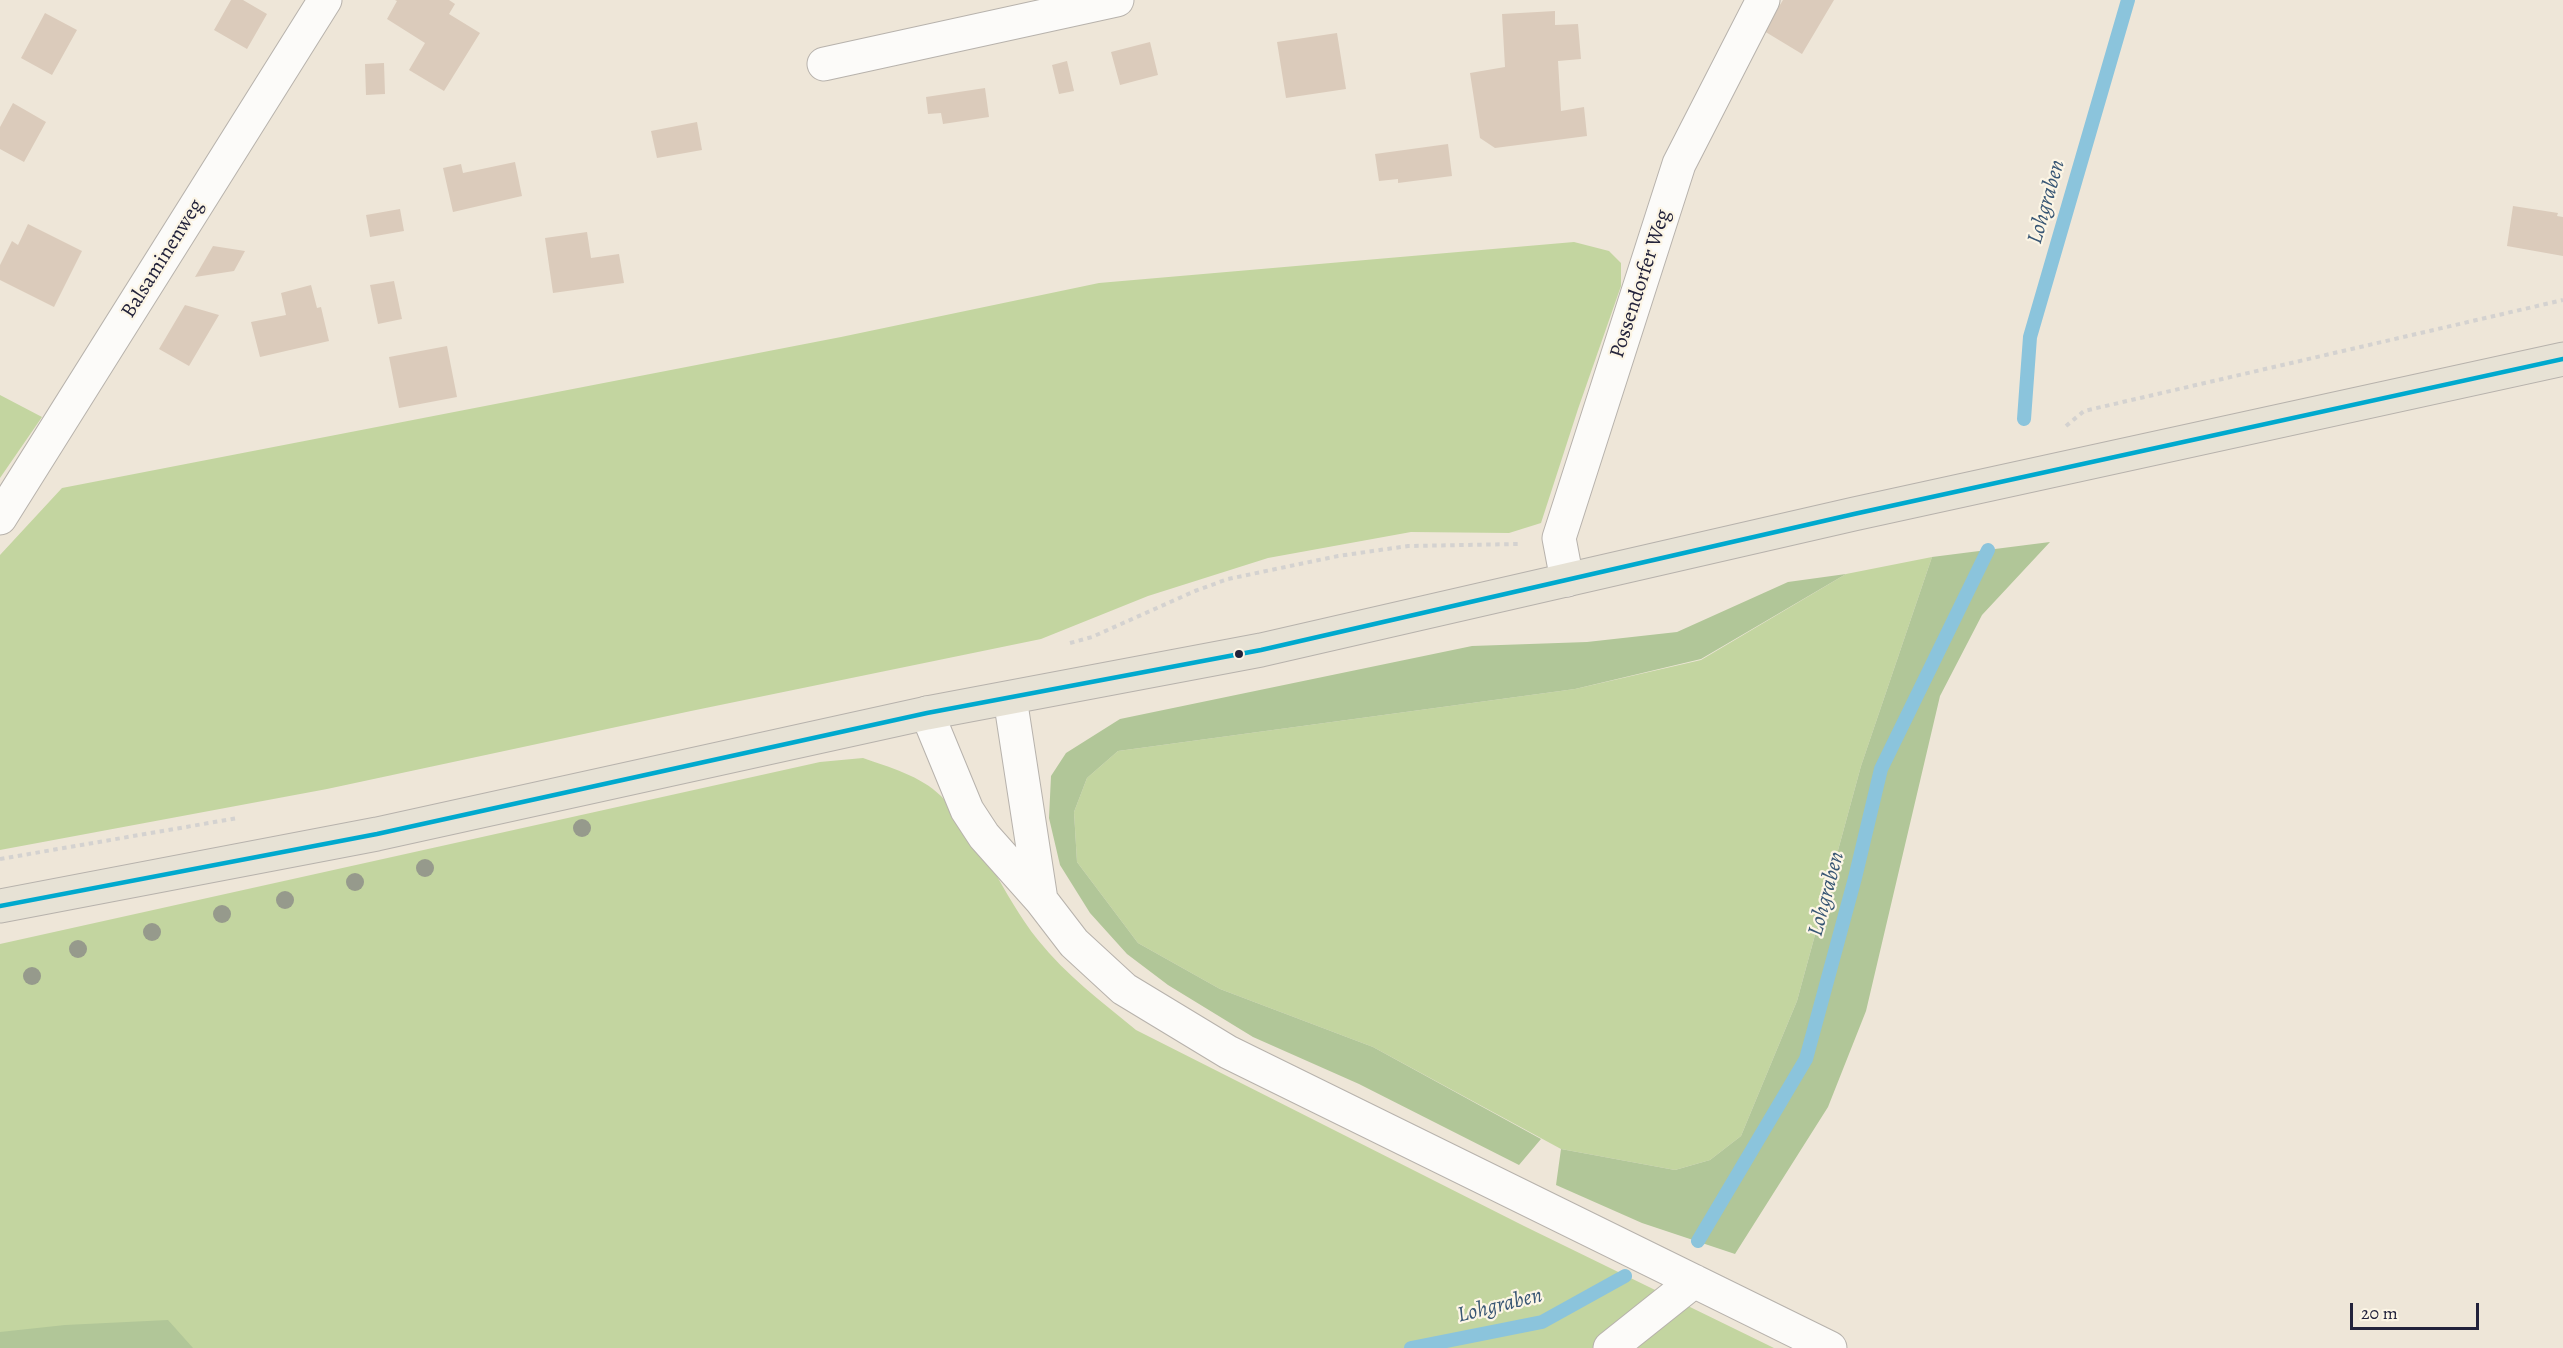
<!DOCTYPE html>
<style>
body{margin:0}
#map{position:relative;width:2563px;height:1348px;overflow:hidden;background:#eee6d8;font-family:Alegreya,serif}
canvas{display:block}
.scale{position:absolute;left:2350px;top:1303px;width:129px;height:27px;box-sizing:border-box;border:3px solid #22223b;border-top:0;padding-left:8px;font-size:18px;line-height:21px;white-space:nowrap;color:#22223b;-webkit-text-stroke:4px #fcf5e5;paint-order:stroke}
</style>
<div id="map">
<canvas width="2563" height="1348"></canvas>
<div class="scale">20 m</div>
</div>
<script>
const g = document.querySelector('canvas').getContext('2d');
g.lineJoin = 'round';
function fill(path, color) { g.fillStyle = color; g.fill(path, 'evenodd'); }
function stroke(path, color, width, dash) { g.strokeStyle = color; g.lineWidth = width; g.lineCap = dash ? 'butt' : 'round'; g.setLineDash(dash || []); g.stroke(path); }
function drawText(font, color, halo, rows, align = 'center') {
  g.font = font + ' Alegreya,serif'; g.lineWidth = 4.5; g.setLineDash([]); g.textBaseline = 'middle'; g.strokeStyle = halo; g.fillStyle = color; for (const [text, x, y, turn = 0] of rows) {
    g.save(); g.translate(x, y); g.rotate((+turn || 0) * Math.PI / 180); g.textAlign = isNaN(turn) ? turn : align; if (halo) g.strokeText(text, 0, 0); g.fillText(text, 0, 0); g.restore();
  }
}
const green = new Path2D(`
 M1574,242L1609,251L1621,263V286L1578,409L1541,523L1509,533L1411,532L1268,558L1148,596L1041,639L691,711L327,789L0,850V555L62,488L841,337L1099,283Z
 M0,395L42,417L0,478Z
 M1932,557L1861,766L1797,1001L1741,1136L1710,1160L1675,1170L1561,1149L1373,1047L1220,989L1138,943L1077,862L1074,812L1087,778L1118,751L1575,689L1701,660L1846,574Z
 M863,758C889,767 921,776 941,796C982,837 1002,895 1038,940C1066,975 1102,1002 1136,1030L1524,1226L1774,1348H0V944L820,762Z`);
const forest = new Path2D(`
 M2050,542L1982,615L1940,696L1866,1011L1828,1107L1735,1254L1642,1223L1556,1185L1561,1149L1675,1170L1710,1160L1741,1136L1797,1001L1861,766L1932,557Z
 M1846,574L1701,659L1575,689L1118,751L1087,778L1074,812L1077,862L1138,943L1220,989L1373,1047L1541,1139L1519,1165L1359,1084L1253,1037L1168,985L1127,954L1090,913L1060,865L1049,818L1051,776L1066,753L1120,719L1472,646L1587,642L1677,632L1788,582Z
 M168,1320L193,1348H0V1332L65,1325Z`);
const stream = new Path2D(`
 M2024,419L2030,337L2128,0
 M1698,1241L1806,1059L1855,878L1881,769L1988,550
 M1411,1348L1542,1322L1625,1276`);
const building = new Path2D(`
 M231,0H243L267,14L247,49L214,30Z
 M395,0H449L455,4L449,14L480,33L444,91L409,70L425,43L387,19L397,1Z
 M1783,0H1834L1802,54L1764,31Z
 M1555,11V25L1578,24L1581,59L1558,61L1561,111L1584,107L1587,136L1495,148L1480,138L1470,73L1505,67L1502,14Z
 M45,13L77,30L52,75L21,58Z
 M1337,33L1346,89L1286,98L1277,42Z
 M1150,42L1158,75L1120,85L1111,52Z
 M1067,61L1074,91L1059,94L1052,65Z
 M384,63L385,94L366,95L365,64Z
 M985,88L989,117L943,124L941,113L928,114L926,97Z
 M13,103L46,122L24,162L0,149V127Z
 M697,122L702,150L657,158L651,131Z
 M1448,144L1452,176L1398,183V179L1379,181L1375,154Z
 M515,162L522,196L453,212L443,168L461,164L463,173Z
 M2513,206L2558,213L2557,216L2563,217V256L2507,246Z
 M400,209L404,231L370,237L366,215Z
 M28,224L82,251L54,307L0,280V265L12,241L18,245Z
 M587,232L591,258L619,254L624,283L553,293L545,238Z
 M213,246L245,251L234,271L195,277Z
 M394,281L402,319L378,324L370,285Z
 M311,285L317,308L321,307L329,341L260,357L251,322L286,315L281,293Z
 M185,305L219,315L189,366L159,349Z
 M447,346L457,397L399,408L389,357Z`);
const path = new Path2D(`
 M2066,426L2084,411L2563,300
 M1070,643L1092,637L1195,591L1228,579L1338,556L1408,546L1520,544
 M0,859L238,818`);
const minor = new Path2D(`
 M824,64L1117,0
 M0,518L325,0
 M1567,580L1559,538L1679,164L1763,0
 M1010,698L1041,900
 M927,713L967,810L984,836L1041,900L1074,943L1124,989L1228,1052L1830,1348
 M1610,1348L1694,1281`);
const major = new Path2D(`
 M0,906L377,834L927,713L1261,650L1854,514L2563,359`);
const bus1 = new Path2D(`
 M0,906L377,834L927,713L1261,650L1854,514L2563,359`);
const trees = [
 [582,828],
 [425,868],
 [355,882],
 [285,900],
 [222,914],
 [152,932],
 [78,949],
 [32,976]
];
const markers = [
 [1239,654,5,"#22223b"]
];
const streetNames = [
 ["Balsaminenweg",163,259,-58],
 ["Possendorfer Weg",1641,284,-72]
];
const waterNames = [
 ["Lohgraben",2047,202,-74],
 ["Lohgraben",1827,894,-75],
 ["Lohgraben",1500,1306,-14]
];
fill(green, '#c3d5a0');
fill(forest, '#b1c698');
stroke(stream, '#8bc4dc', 14);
fill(building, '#dbcbbb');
stroke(minor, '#b7b2ac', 35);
stroke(major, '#b7b2ac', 35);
stroke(path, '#d4d2d0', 4, [4.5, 4.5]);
stroke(minor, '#fcfbf9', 33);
stroke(major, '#e7e2d5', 33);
stroke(bus1, '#00a9ce', 4.5);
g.fillStyle = '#969a8c';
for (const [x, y] of trees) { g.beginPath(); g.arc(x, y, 9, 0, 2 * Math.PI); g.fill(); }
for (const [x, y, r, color] of markers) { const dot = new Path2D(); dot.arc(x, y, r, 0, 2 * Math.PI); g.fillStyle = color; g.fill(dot); stroke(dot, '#fcf5e5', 2); }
drawText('21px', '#22223b', '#fcf5e5', streetNames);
drawText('italic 22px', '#385674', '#fcf5e5', waterNames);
</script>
